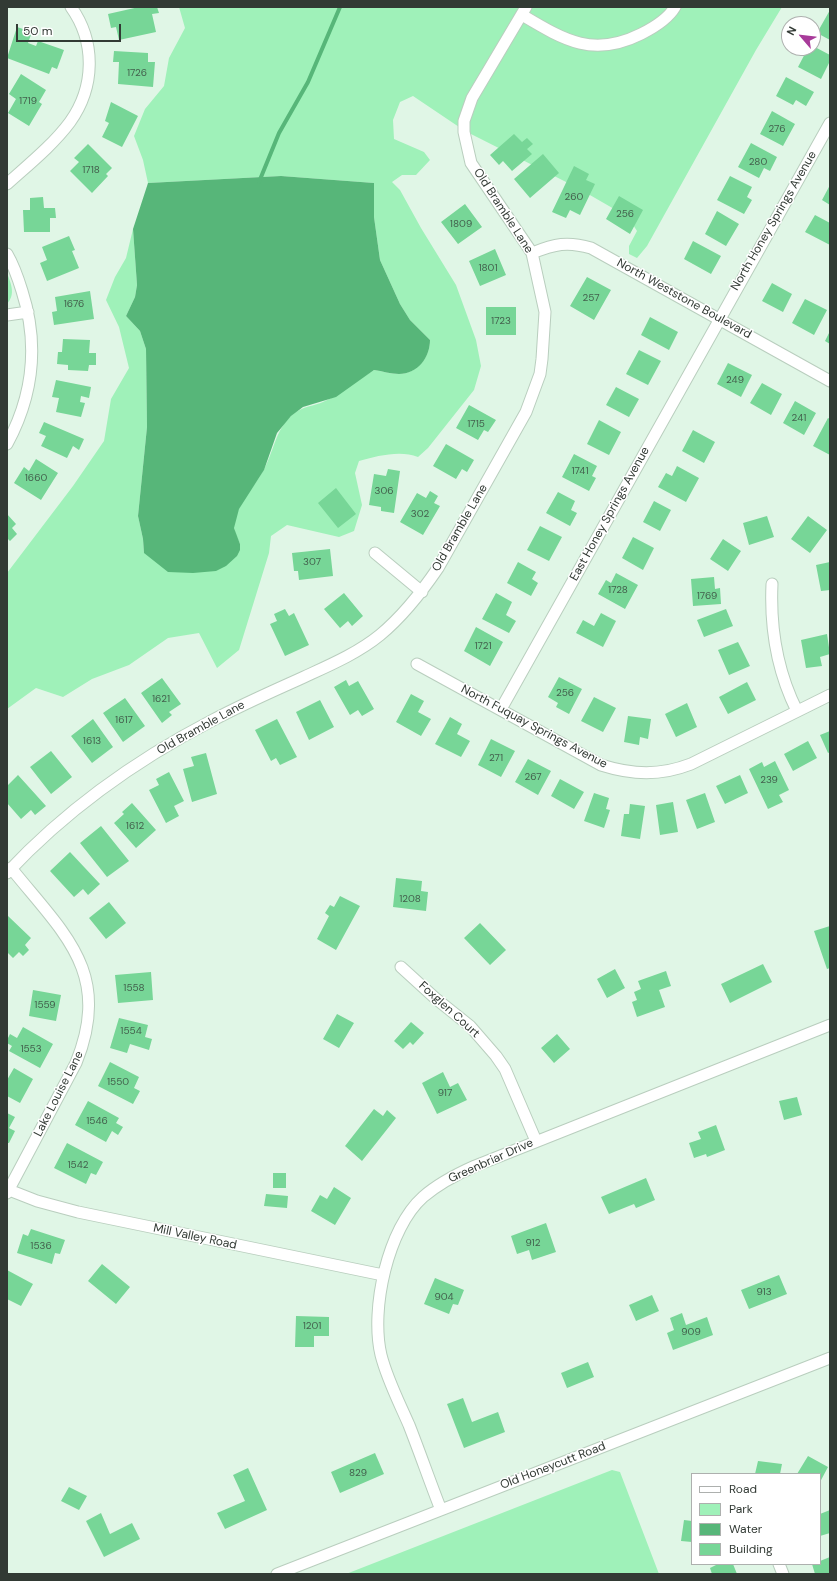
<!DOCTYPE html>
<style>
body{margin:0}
#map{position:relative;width:837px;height:1581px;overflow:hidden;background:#e0f6e6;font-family:"DM Sans",sans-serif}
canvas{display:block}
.frame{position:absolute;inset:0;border:8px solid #323a34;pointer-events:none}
.legend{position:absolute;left:691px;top:1473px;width:130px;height:92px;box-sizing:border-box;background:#fff;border:1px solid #adb0ae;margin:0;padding:5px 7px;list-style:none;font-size:12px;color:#323a34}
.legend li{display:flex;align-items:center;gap:8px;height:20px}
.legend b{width:20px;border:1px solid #adb0ae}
.north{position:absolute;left:781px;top:16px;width:40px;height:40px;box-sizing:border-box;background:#fff;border:1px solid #adb0ae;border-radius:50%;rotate:298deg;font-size:11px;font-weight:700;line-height:16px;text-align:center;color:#323a34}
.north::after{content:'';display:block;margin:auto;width:14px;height:18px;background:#a83b9a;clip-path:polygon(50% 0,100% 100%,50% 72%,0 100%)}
.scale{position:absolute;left:16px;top:24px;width:105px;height:18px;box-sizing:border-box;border:2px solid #323a34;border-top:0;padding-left:5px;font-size:12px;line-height:14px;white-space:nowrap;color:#323a34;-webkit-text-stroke:3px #fff;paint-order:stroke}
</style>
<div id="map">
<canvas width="837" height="1581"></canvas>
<div class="frame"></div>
<ul class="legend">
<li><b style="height:5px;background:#fff"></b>Road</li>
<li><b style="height:11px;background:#9ff1b9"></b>Park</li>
<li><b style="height:11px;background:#57b679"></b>Water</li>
<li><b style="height:11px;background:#77d697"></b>Building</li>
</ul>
<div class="north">N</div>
<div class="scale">50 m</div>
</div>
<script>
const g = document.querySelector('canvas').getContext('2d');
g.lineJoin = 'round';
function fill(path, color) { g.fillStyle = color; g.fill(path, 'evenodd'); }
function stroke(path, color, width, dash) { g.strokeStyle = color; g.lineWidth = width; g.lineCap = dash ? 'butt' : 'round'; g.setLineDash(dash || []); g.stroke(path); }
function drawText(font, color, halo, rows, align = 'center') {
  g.font = font + ' "DM Sans",sans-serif'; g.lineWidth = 3; g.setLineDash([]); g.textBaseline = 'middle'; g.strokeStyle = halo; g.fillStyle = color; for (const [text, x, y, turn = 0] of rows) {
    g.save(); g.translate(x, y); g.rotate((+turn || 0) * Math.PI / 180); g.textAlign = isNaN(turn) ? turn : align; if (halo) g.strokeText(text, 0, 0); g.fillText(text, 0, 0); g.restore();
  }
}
const green = new Path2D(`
 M179,7H782L756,50L647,246L637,258L629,254V246L637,231L628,217L576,187L465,131L413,96L400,102L393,120L394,139L424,152L430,160L416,175H402L392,182L400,190L421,228L456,285L476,340L481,366L474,390L428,448L418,457C400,450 377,456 359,461L355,473L362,505L354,531L339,537L287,525L271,536L269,553L239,650L217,668L199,633L168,638L129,665L92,679L63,697L36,688L7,709V573L73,486L104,441L111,399L129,368L119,327L106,300L115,277L126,258L133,229L137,285L135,297L126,316L140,331L146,349L147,427L138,516L143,539L144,553L240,544C238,539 234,532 234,527C235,506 253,489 263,471C274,452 275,430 292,415C304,405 313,407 325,401C343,393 357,380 374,370C382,371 391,374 399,374C417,374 430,357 430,340L410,320L400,304L380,260L374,217V183L281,176L148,183L143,160L134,136L145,109L164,86L169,58L185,28Z
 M7,273C11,284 16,294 7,304Z
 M612,1470L620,1472L659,1574H346Z`);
const water = new Path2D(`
 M281,176L374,183V217L380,260L400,304L410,320L430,340C430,357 418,374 399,374C391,374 382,371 374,370L336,397L303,407L291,416L277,433L264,470L239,509L234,528L240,544V550L237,556L226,566L216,571L193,573L168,572L144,553L143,539L138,516L147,427L146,349L140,331L126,316L135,297L137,285L133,229L148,183Z`);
const stream = new Path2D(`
 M259,182L279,133L308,82L340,7`);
const building = new Path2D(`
 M139,7H157L159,13L152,14L156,32L119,40L116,27L111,28L108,14Z
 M830,10V40L817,33Z
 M17,27L32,32L28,43L36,46L38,41L64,50L57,69L52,67L49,74L7,58Z
 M813,46L830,55V61L821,79L798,67L808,48H813Z
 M114,51L148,53V62H155L153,87L118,84L119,62H113Z
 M21,74L46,90L39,102L42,104L29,126L8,113L16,99L9,94Z
 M786,77L814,92L806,106L796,100L793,105L776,96Z
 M111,102L138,116L122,147L102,137L109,123L105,121Z
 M772,111L795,124L783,146L760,134Z
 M514,134L522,142L527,138L533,144L527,149L532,154L512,171L503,161L499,165L490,155Z
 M751,143L777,157L770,171L764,168L759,178L738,167Z
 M88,144L112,168L106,174L108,176L92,193L70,171L79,162L74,158Z
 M543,154L559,173L530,198L514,179Z
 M574,166L589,174L586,180L595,184L580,215L570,210L566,218L552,212Z
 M730,176L752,187L747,197L752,200L744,214L717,200Z
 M830,185V205L822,200Z
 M619,196L643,210L630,234L606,219Z
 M43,197L44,208H55L56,218H50V232H24L23,210H30V198Z
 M465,204L482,227L458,244L441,222Z
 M717,211L739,224L726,246L705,234Z
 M815,215L830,223V245L805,232Z
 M69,236L75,250L72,251L79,268L47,281L40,263L47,260L42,247Z
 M693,241L721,256L711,274L684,259Z
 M495,249L506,275L480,286L469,261Z
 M587,277L611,290L594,320L570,306Z
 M772,283L792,294L783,312L762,301Z
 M90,291L94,319L54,325L52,312L57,311L55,297Z
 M805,299L827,310L814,335L792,323Z
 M486,307H516V335H486Z
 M650,317L678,332L669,350L641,335Z
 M830,331V344L825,341Z
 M63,339L90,340L89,353H96V365H89L88,371L68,370V365L57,364L58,352H62Z
 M639,350L661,361L648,385L626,374Z
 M728,363L752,375L741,397L717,384Z
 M56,380L91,387L89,398L81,396L80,402L85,403L81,417L56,412L59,398L52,397Z
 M762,383L782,394L771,415L750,403Z
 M616,387L639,399L629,417L606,405Z
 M795,401L816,413L804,435L783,423Z
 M469,405L496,420L488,432L484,430L478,440L456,428Z
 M828,418L830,419V455L813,446Z
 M599,420L621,432L609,455L587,444Z
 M44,422L84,439L79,450L73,446L67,458L41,446L46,436L39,433Z
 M693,430L715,442L704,463L682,451Z
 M446,444L474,460L467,472L462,469L456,479L433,466Z
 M574,454L597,466L592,476L596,478L589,491L562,477Z
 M36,459L58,473L41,500L14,483L24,467L29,471Z
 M677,466L699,478L686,502L658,487L666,473L672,476Z
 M388,469L400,471L394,513L381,511V507L369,505L374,474L386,476Z
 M336,488L356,514L338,528L318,503Z
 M430,491L438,496L434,503L440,506L423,535L400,522L417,493L426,498Z
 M558,492L575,501L571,510L577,513L570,526L546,513Z
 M654,501L671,510L660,531L643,522Z
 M7,514L16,524L12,528L17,534L10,541L7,538Z
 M767,516L774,537L749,545L743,523Z
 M808,516L827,530L810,553L791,539Z
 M540,526L562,537L549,561L527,550Z
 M633,537L654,548L643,570L622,558Z
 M723,539L741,551L728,571L710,559Z
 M330,549L333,576L299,580L298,571H294L292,553Z
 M518,562L536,572L532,579L538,583L531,596L507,583Z
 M830,562V590L821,591L816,565Z
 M616,573L638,585L625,609L598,594L606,580L611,583Z
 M714,577L715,589L720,588L721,604L693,606L691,579Z
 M344,593L363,616L352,626L348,621L340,628L324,609Z
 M496,593L512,602L506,615L516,621L509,633L482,619Z
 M285,609L289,616L294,613L309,645L285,656L270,624L277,621L274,614Z
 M726,609L733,626L704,637L697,620Z
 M601,613L616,621L603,647L576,633L583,620L594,626Z
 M476,627L503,642L490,666L464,651Z
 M827,634L830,654L820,657L822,666L806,668L801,640Z
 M738,642L750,666L729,675L718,650Z
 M559,677L582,689L569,714L556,707L558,703L548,697Z
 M162,678L181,704L169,712L172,715L162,723L141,693Z
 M346,680L349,686L358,681L374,709L362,716L358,710L350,715L334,687Z
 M747,682L756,700L728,714L719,697Z
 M411,694L424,701L418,712L431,719L421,736L396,722Z
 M594,697L616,708L603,732L581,721Z
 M125,698L145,726L123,742L103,713Z
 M320,700L334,727L309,740L296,712Z
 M687,703L697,727L676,737L665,714Z
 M628,716L651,719L648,739L640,737L639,745L624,742Z
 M450,717L462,724L457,734L470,741L461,757L435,744Z
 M93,719L113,747L92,763L71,736Z
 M277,719L297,757L280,765L276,758L271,761L255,730Z
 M830,731V752L828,753L820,735Z
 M491,739L515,751L501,777L478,765Z
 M808,741L817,758L793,771L784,754Z
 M51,751L72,777L51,794L30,767Z
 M206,753L217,794L192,802L183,769L194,766L191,757Z
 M528,759L551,771L538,795L515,782Z
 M775,761L789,790L779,795L783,802L768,809L749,769L762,762L764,767Z
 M169,772L184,801L174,806L179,816L166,823L149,790L159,785L156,779Z
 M18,775L46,806L35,815L31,810L21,819L7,803V786Z
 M740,775L748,793L725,804L716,786Z
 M560,779L584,792L574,809L551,796Z
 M594,793L609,798L606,809L610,810L604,828L584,821Z
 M705,793L715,822L697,829L686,800Z
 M673,802L678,832L660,835L656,805Z
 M132,803L156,830L136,848L114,823L124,814L122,812Z
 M630,804L645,806L640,839L621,836L624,814H629Z
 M101,826L129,861L107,877L80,843Z
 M70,852L100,884L88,895L83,889L74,897L50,871Z
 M396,878L422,881L421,891L428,892L426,911L393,907Z
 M340,896L360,906L336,950L317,939L329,916L325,913L330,905L334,907Z
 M109,902L126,923L106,939L89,918Z
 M8,916L31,938L25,945L29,950L23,956L19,952L13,958L7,952Z
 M480,923L506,950L490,965L464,938Z
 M830,926V968L827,969L814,931Z
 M763,964L772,982L730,1003L721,984Z
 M615,969L625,988L607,998L597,979Z
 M666,971L671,986L659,990L665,1007L637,1017L632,1002L637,1000L634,992L641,989L638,981Z
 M151,972L153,1000L118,1003L115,975Z
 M33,990L61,995L56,1021L29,1016Z
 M337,1014L354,1023L339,1048L323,1039Z
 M119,1018L148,1025L145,1037L152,1039L149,1050L130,1044L127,1053L110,1048Z
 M411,1022L424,1033L413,1045L410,1042L403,1049L394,1041Z
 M23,1027L53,1044L40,1068L9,1051L12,1046L7,1043V1040L10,1034L17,1038Z
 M557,1034L570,1049L554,1063L541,1048Z
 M110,1062L139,1077L134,1088L140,1091L133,1104L98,1086Z
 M14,1068L33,1079L20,1103L7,1096V1080Z
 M443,1072L450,1087L458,1083L467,1100L437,1114L422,1083Z
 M797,1097L802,1115L784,1120L779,1101Z
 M88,1101L119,1118L116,1123L123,1127L118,1135L112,1131L106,1142L75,1125Z
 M374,1109L383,1116L387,1110L396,1118L362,1161L345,1146Z
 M7,1113L15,1117L9,1128L15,1131L9,1143H7Z
 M716,1125L725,1150L707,1157L706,1154L694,1158L689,1143L701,1139L698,1132Z
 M67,1143L103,1162L96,1175L91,1173L86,1184L54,1168Z
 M273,1173H286V1188H273Z
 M646,1178L655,1200L636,1208L634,1204L609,1214L601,1197Z
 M334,1187L351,1198L335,1225L311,1211L320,1195L327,1199Z
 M266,1194L288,1196L287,1208L264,1206Z
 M546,1223L556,1252L532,1260L529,1250L517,1254L511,1236Z
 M31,1229L65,1240L60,1254L55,1253L52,1264L17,1253L23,1234L28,1236Z
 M102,1264L130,1287L116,1304L88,1281Z
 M7,1270L33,1284L21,1306L7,1299Z
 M779,1275L787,1294L749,1309L741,1290Z
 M435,1278L464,1290L458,1305L453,1304L449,1314L424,1304Z
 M652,1295L659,1311L636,1321L629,1305Z
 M682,1313L686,1325L707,1317L713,1335L673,1350L667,1333L674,1330L670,1318Z
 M296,1316L329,1317V1336H314V1347H295Z
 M588,1362L594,1377L567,1388L561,1373Z
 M463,1398L472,1422L498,1412L505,1432L464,1448L447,1404Z
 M375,1453L384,1474L340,1493L331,1472Z
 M808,1456L828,1467L820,1482V1474H797Z
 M758,1461L782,1464L780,1474H755Z
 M248,1468L267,1510L225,1529L217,1513L245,1501L233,1475Z
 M69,1487L87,1496L79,1510L61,1501Z
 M830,1510V1533L820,1536V1514Z
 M101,1513L110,1534L132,1523L140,1539L104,1557L86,1521Z
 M684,1520L692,1521V1542L681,1541Z
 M830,1557V1574H815L812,1564H820V1561Z
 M718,1564H733L737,1574H712L710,1568Z`);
const minor = new Path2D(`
 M522,15C564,40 593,58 641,34C653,28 668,19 675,7
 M7,184C28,165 53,145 70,122C95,87 96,42 71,7
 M532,253C555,244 567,241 591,248L830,381
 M7,254C14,266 18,278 22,291C39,344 34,394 7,444
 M7,315L28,312
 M375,553L422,592
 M772,584C770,628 777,671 797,711
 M417,664L601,765C633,775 660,776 691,764L830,695
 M501,709L830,123
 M7,873C65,811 138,759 213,720C243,704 273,691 304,677C330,665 358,653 380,635C403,616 421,593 438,568L526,412L540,374L542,359L545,312L532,253L471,163L464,132V121L472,98L526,7
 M401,967L435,998L470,1026L496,1056L505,1069L536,1141
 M9,1190L37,1201L78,1212L383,1275
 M7,1193L76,1063C113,972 63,933 11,868
 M441,1510C430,1482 420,1453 409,1425C399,1402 387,1379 381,1355C370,1309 388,1228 423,1197C439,1183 457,1174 475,1166L830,1025
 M779,1564L783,1574
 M277,1574L830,1358`);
const numberNames = [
 ["1726",137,73],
 ["1719",28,101],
 ["276",777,129],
 ["280",758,162],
 ["1718",91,170],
 ["260",574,197],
 ["256",625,214],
 ["1809",461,224],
 ["1801",488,268],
 ["257",591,298],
 ["1676",74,304],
 ["1723",501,321],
 ["249",735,380],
 ["241",799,418],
 ["1715",476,424],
 ["1741",580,471],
 ["1660",36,478],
 ["306",384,491],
 ["302",420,514],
 ["307",312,562],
 ["1728",618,590],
 ["1769",707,596],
 ["1721",483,646],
 ["256",565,693],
 ["1621",161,699],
 ["1617",124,720],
 ["1613",92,741],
 ["271",496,758],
 ["267",533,777],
 ["239",769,780],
 ["1612",135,826],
 ["1208",410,899],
 ["1558",134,988],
 ["1559",45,1005],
 ["1554",131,1031],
 ["1553",31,1049],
 ["1550",118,1082],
 ["917",445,1093],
 ["1546",97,1121],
 ["1542",78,1165],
 ["912",533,1243],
 ["1536",41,1246],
 ["913",764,1292],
 ["904",444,1297],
 ["1201",312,1326],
 ["909",691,1332],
 ["829",358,1473]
];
const streetNames = [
 ["Old Bramble Lane",503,211,57],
 ["North Honey Springs Avenue",774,221,-60],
 ["North Weststone Boulevard",684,299,29],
 ["East Honey Springs Avenue",610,514,-61],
 ["Old Bramble Lane",460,528,-60],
 ["North Fuquay Springs Avenue",534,727,28],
 ["Old Bramble Lane",201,728,-29],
 ["Foxglen Court",449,1010,42],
 ["Lake Louise Lane",59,1094,-63],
 ["Greenbriar Drive",491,1161,-24],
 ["Mill Valley Road",195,1237,12],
 ["Old Honeycutt Road",553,1466,-21]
];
fill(green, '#9ff1b9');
fill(water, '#57b679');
stroke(stream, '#57b679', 4);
fill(building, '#77d697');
stroke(minor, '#b9cebe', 13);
stroke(minor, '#fff', 11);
drawText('10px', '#43614d', null, numberNames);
drawText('12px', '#323a34', '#fff', streetNames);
</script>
